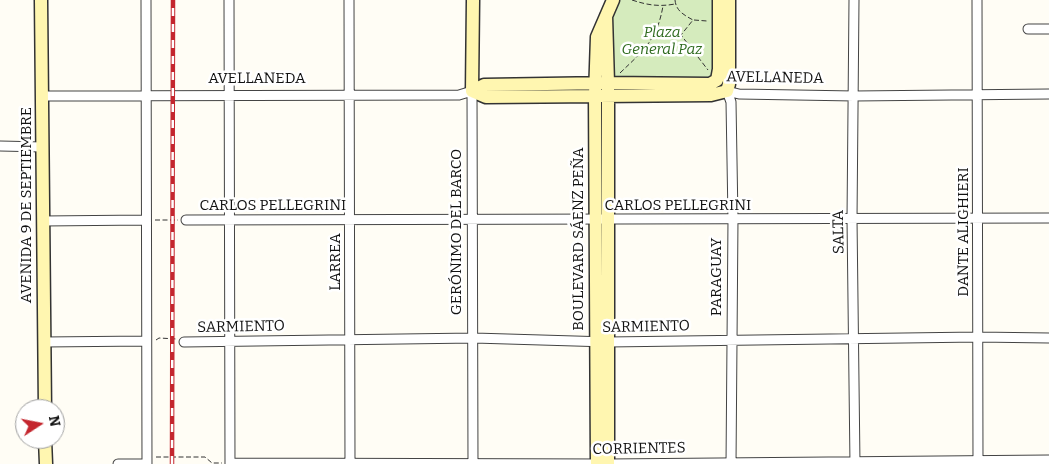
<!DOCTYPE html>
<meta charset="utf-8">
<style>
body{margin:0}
#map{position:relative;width:1049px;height:464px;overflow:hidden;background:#fffdf5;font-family:Bitter,serif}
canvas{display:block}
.north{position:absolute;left:15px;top:399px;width:50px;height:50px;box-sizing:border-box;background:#fff;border:1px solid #a0a0a0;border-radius:50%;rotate:79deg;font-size:14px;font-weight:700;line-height:20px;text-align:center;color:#111}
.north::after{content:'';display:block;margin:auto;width:18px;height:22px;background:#c4262e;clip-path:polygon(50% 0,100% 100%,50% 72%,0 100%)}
</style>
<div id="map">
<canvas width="1049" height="464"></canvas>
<div class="north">N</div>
</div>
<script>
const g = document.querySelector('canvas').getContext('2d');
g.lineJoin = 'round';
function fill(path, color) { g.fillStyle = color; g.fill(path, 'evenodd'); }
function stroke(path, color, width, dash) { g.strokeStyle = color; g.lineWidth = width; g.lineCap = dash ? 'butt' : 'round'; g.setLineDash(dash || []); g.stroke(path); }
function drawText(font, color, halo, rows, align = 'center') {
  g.font = font + ' Bitter,serif'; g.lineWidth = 5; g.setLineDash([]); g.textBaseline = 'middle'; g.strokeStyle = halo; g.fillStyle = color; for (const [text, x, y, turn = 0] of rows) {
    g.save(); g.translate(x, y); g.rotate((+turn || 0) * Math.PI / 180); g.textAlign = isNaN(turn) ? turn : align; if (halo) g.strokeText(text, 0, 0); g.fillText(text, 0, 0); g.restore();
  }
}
const green = new Path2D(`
 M613,0H719L717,80L608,83Z`);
const path = new Path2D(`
 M632,0C647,5 659,7 675,4
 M675,0C676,11 684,15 693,20L681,35L708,70
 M694,20L707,21
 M620,73C644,50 657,40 663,6
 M155,220H178
 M156,340L159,338L177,339
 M156,457H205L212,463H222`);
const street = new Path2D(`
 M146,0L147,464
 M229,0L230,464
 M349,0L350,464
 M854,0L852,219L855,464
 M977,0L978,464
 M1028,29H1049
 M727,91L731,102L733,219L731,464
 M727,91L739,94L854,96L1049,94
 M42,96L459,95L472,91L473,464
 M0,146L43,147
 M186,220L1049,218
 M43,221L146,220
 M44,342L146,341
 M184,342L474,338L608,342L978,337L1049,338
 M230,463L608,464L1049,460
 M118,464H147`);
const secondary = new Path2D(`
 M41,0L45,409
 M606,16L608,83V464
 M717,80L719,69V0
 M472,91L486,97L711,95L727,91
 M472,91L484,85L608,83L710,84L717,80
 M472,91L473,0
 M727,91L729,84V0
 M45,439L46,464
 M597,464L595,95L597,37L613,0`);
const rail = new Path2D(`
 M172,464L173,0`);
const parkNames = [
 ["Plaza",662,33],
 ["General Paz",662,50]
];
const streetNames = [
 ["AVELLANEDA",775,78,1],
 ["AVELLANEDA",257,79],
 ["AVENIDA 9 DE SEPTIEMBRE",27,205,-90],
 ["CARLOS PELLEGRINI",273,206],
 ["CARLOS PELLEGRINI",678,206],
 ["GERÓNIMO DEL BARCO",457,232,-90],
 ["SALTA",839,232,-91],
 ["DANTE ALIGHIERI",964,232,-90],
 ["BOULEVARD SÁENZ PEÑA",579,239,-90],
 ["LARREA",336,262,-90],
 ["PARAGUAY",717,277,-90],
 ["SARMIENTO",241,327,-1],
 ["SARMIENTO",646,327,-1],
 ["CORRIENTES",639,449,-1]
];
fill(green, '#d5ebbd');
stroke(street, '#444', 11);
stroke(secondary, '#333', 15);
stroke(path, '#333', 1, [5, 2.5]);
stroke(street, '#fff', 9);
stroke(secondary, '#fff6b0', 12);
stroke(rail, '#c4262e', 4.5);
stroke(rail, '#fff', 2.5, [8]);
drawText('italic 15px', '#2f6b1f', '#fff', parkNames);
drawText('15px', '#111', '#fff', streetNames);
</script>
